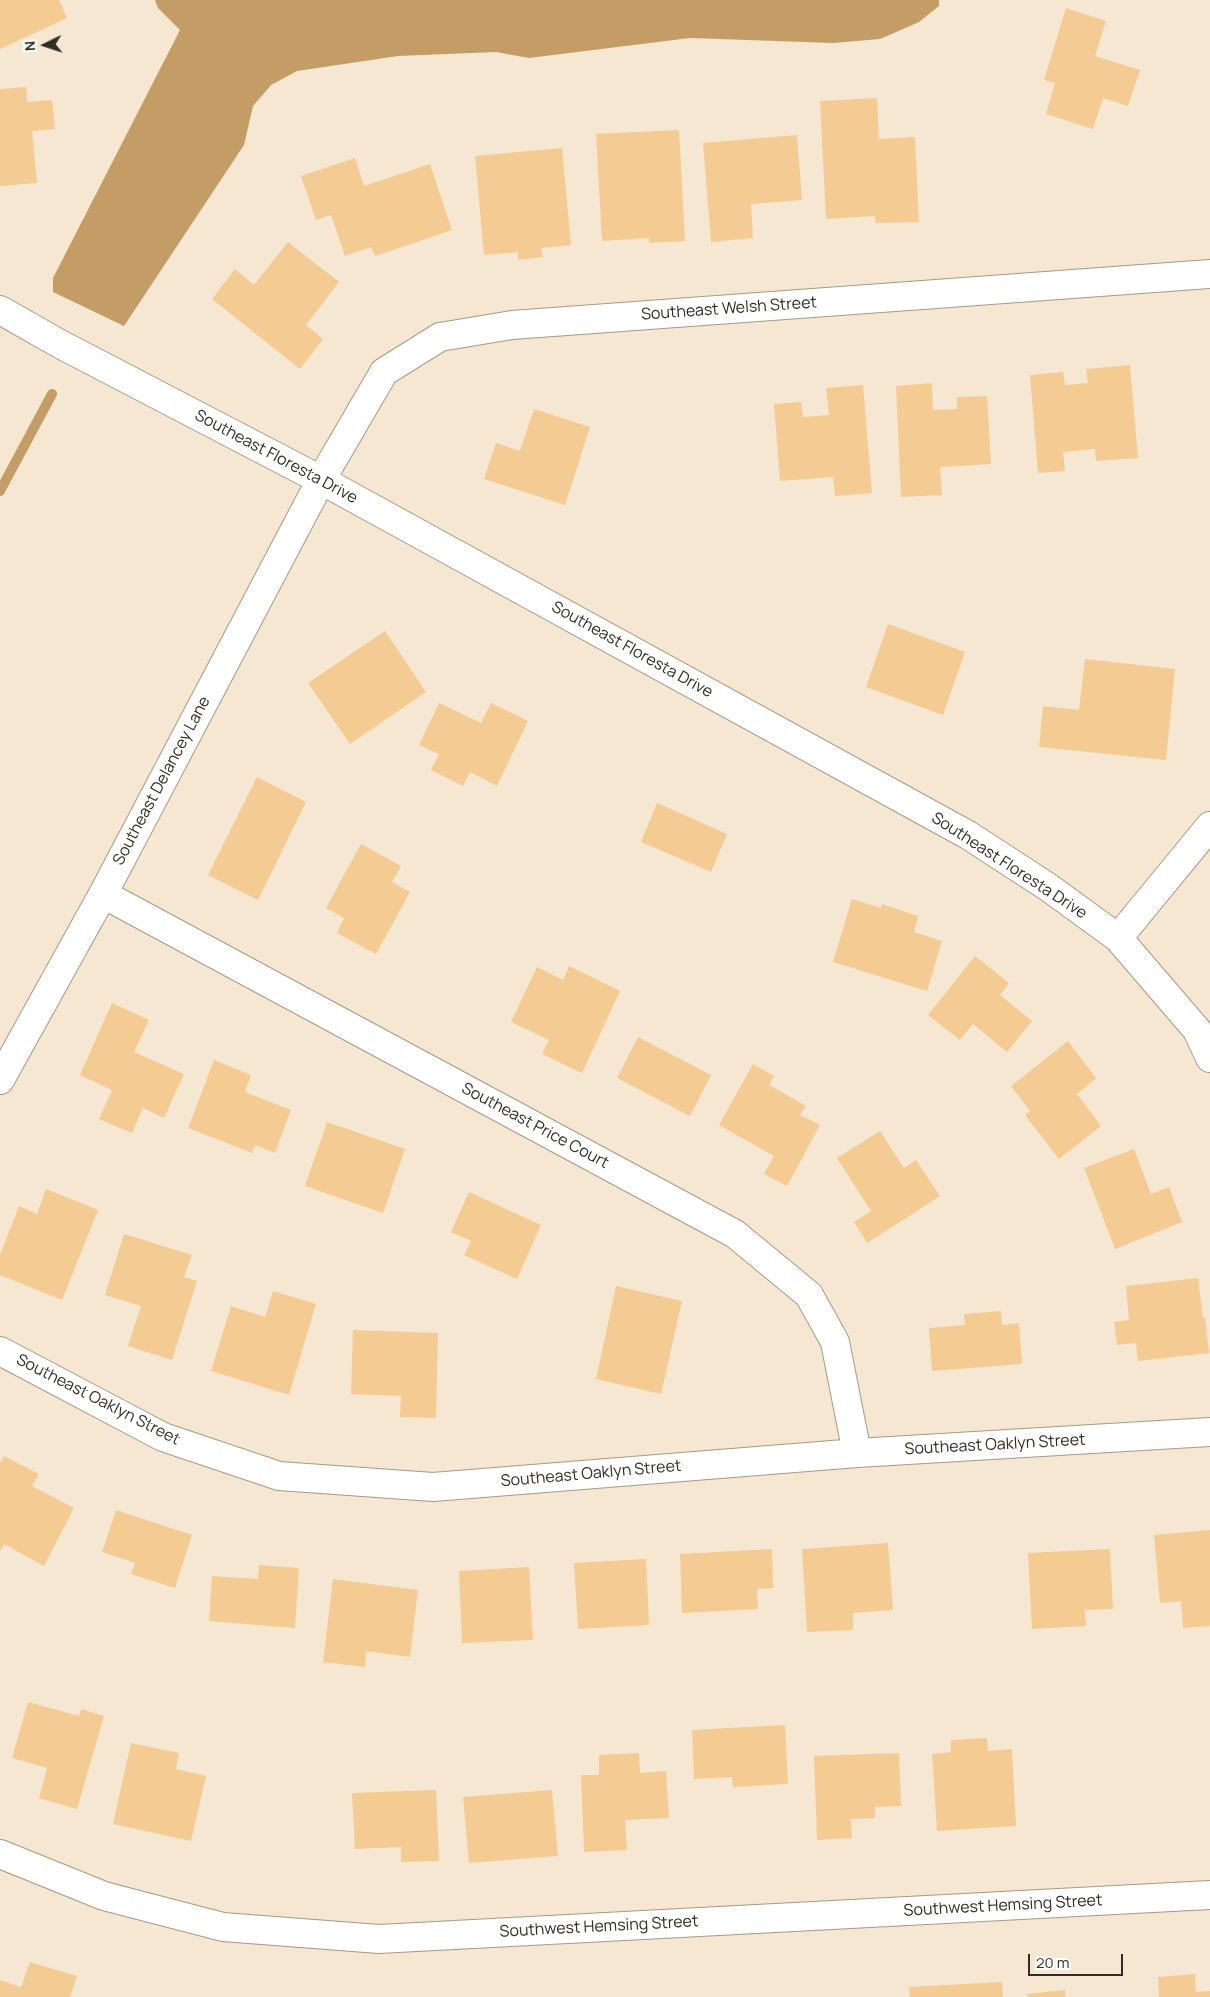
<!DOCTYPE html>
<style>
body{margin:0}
#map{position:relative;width:1210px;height:1997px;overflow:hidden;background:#f6e7d3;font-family:Manrope,sans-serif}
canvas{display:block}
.north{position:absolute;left:20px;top:20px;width:50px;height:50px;-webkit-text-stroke:4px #fff;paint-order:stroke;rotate:266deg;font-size:14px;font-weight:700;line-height:20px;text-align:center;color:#312c24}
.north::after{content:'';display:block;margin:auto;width:18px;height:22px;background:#312c24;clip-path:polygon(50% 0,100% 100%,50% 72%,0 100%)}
.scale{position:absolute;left:1028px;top:1954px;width:95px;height:22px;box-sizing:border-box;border:2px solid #312c24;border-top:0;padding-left:6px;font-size:15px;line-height:18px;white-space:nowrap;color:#312c24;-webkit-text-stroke:4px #fff;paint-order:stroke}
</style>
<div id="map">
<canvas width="1210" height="1997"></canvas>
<div class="north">N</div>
<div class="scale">20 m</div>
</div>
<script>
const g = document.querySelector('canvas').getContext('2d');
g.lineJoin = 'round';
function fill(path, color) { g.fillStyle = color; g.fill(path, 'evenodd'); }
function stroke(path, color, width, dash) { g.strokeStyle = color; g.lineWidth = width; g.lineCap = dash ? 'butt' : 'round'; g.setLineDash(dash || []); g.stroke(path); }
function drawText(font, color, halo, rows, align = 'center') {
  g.font = font + ' Manrope,sans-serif'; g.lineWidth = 5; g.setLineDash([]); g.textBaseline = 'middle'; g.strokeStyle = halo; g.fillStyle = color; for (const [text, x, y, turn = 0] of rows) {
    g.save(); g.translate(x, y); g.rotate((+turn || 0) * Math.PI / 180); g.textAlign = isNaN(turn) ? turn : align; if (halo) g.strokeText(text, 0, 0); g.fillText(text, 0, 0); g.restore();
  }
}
const water = new Path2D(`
 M155,0H939V6L919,22L880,39L833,43L690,38L529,58L496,52L398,56L297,71L271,85L253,106L244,145L124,326L53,292V278L180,30L158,8Z`);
const stream = new Path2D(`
 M0,491L52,394`);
const building = new Path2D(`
 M0,0H59L67,18L0,49Z
 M1066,8L1106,21L1095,56L1140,70L1128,106L1103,98L1093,129L1046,114L1055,83L1044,80Z
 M26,87L27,102L52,100L55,129L32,131L37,183L0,186V89Z
 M877,98L879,139L915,137L919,222L875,223V216L826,219L820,101Z
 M679,130L685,241L649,243V238L602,241L596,134Z
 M797,135L802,200L751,204L753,238L711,242L703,143Z
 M562,148L571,245L541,248L543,257L518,260V252L484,255L475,156Z
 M355,158L364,186L430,164L452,230L375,256L371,247L345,256L331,215L316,220L301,176Z
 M288,242L339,282L306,325L323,339L300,369L212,299L235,269L254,285Z
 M1130,365L1138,458L1096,461L1095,449L1063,452L1065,471L1038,473L1030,375L1063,372L1065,385L1088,383L1086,369Z
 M932,383L933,410L957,409V397L987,396L991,464L940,467L942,495L901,497L896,386Z
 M863,385L872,493L835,496L833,477L780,481L774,404L801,402L803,417L829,415L826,388Z
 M534,409L590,427L565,505L484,479L496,443L520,451Z
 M888,624L965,652L943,715L866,687Z
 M385,631L426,692L350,744L308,683Z
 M1085,659L1175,669L1166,760L1039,747L1043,706L1079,710Z
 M439,703L481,723L491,703L528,721L497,786L470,772L463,786L431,770L439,754L419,745Z
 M257,777L306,802L258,900L208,875Z
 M657,803L727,834L711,872L641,842Z
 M361,844L401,866L392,882L410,892L376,954L337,933L344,918L326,908Z
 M852,899L881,908L882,904L918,916L914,932L942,941L927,991L833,962Z
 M975,956L1009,983L1000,995L1032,1021L1007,1052L973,1024L960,1040L928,1015Z
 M569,966L620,991L582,1073L542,1054L549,1040L511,1022L537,967L563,980Z
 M112,1003L149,1020L134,1052L184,1074L164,1118L143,1108L132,1133L99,1119L112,1090L80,1075Z
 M638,1037L711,1075L690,1116L617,1078Z
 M1068,1041L1096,1078L1077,1094L1101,1126L1059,1159L1025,1115L1030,1111L1011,1086Z
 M214,1060L251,1075L245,1092L291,1110L275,1153L255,1145L252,1153L188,1128Z
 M753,1064L774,1076L769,1085L806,1106L800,1115L820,1125L787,1186L764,1174L774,1156L719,1125Z
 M327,1122L405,1149L383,1213L305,1186Z
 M880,1131L904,1168L916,1160L940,1196L867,1243L854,1222L871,1211L837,1158Z
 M1134,1149L1151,1194L1169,1187L1182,1222L1115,1249L1084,1168Z
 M46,1189L98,1210L62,1300L0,1275V1255L19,1206L37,1214Z
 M469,1192L541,1225L517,1279L464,1255L471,1241L451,1232Z
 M124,1234L192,1255L184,1277L197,1281L172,1360L128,1346L141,1306L105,1295Z
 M1198,1278L1203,1318H1205L1209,1353L1138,1361L1136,1343L1117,1345L1114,1322L1129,1320L1126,1286Z
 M616,1286L682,1301L661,1394L596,1379Z
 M273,1291L316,1304L289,1395L211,1371L231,1306L265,1317Z
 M1001,1311L1002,1325L1019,1323L1022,1364L932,1371L929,1328L965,1325L964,1314Z
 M353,1330L438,1333L436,1418L400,1417L401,1396L351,1394Z
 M4,1456L39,1474L32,1486L74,1508L44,1566L4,1544L0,1551V1463Z
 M116,1510L192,1535L175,1588L131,1574L135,1563L102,1552Z
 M1210,1530V1626L1183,1628L1181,1601L1160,1603L1154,1535Z
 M888,1543L893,1610L853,1613V1630L807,1632L802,1549Z
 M772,1549L773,1588L757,1589L758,1609L682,1613L680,1554Z
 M1110,1549L1113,1609L1085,1610L1086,1626L1032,1629L1028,1553Z
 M646,1559L649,1625L578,1629L574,1563Z
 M259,1565L299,1568L295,1628L209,1621L212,1576L258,1579Z
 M529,1567L533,1640L462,1643L459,1571Z
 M333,1579L418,1590L410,1657L366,1651L365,1667L323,1662Z
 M28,1702L79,1716L81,1709L104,1716L77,1809L39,1798L47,1768L12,1758Z
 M785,1725L788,1784L733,1787L732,1777L694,1779L692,1730Z
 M987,1738L988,1751L1012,1749L1016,1826L937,1831L932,1754L951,1752V1740Z
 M131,1743L179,1753L176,1769L206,1776L191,1841L113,1824Z
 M639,1753L640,1773L666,1771L669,1818L625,1820L627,1850L584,1852L581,1775H599V1755Z
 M899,1753L901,1806L875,1807V1818L851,1819L852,1838L817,1840L814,1756Z
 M436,1790L439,1861L401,1862V1847L355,1849L352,1793Z
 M552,1790L558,1856L469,1863L463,1797Z
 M30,1962L77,1976L70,1997H0V1980L21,1987Z
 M1195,1974L1196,1992L1210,1991V1997H1159L1158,1977Z
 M1002,1982L1003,1997H910L909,1987Z
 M1065,1990V1997H1027V1994Z`);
const minor = new Path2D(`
 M0,310L60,344L321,480L968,835L1048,887L1118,938L1197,1030L1210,1058
 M103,894L735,1234L809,1295L835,1342L857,1453
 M1118,938L1210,826
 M0,1080L103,894L321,480L384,372L440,337L512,325L1210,274
 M0,1351L163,1437L279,1476L433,1487L857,1453L1210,1432
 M0,1854L104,1896L223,1927L379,1939L1210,1895`);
const streetNames = [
 ["Southeast Welsh Street",729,309,-4],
 ["Southeast Floresta Drive",276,457,28],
 ["Southeast Floresta Drive",632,650,29],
 ["Southeast Delancey Lane",162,781,-62],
 ["Southeast Floresta Drive",1009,866,33],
 ["Southeast Price Court",535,1126,28],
 ["Southeast Oaklyn Street",98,1400,27],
 ["Southeast Oaklyn Street",995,1445,-3],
 ["Southeast Oaklyn Street",591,1474,-5],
 ["Southwest Hemsing Street",1003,1906,-3],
 ["Southwest Hemsing Street",599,1927,-3]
];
fill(water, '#c39d65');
stroke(stream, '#c39d65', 10);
fill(building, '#f4cb93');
stroke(minor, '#a79986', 30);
stroke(minor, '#fff', 28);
drawText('16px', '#312c24', '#fff', streetNames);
</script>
